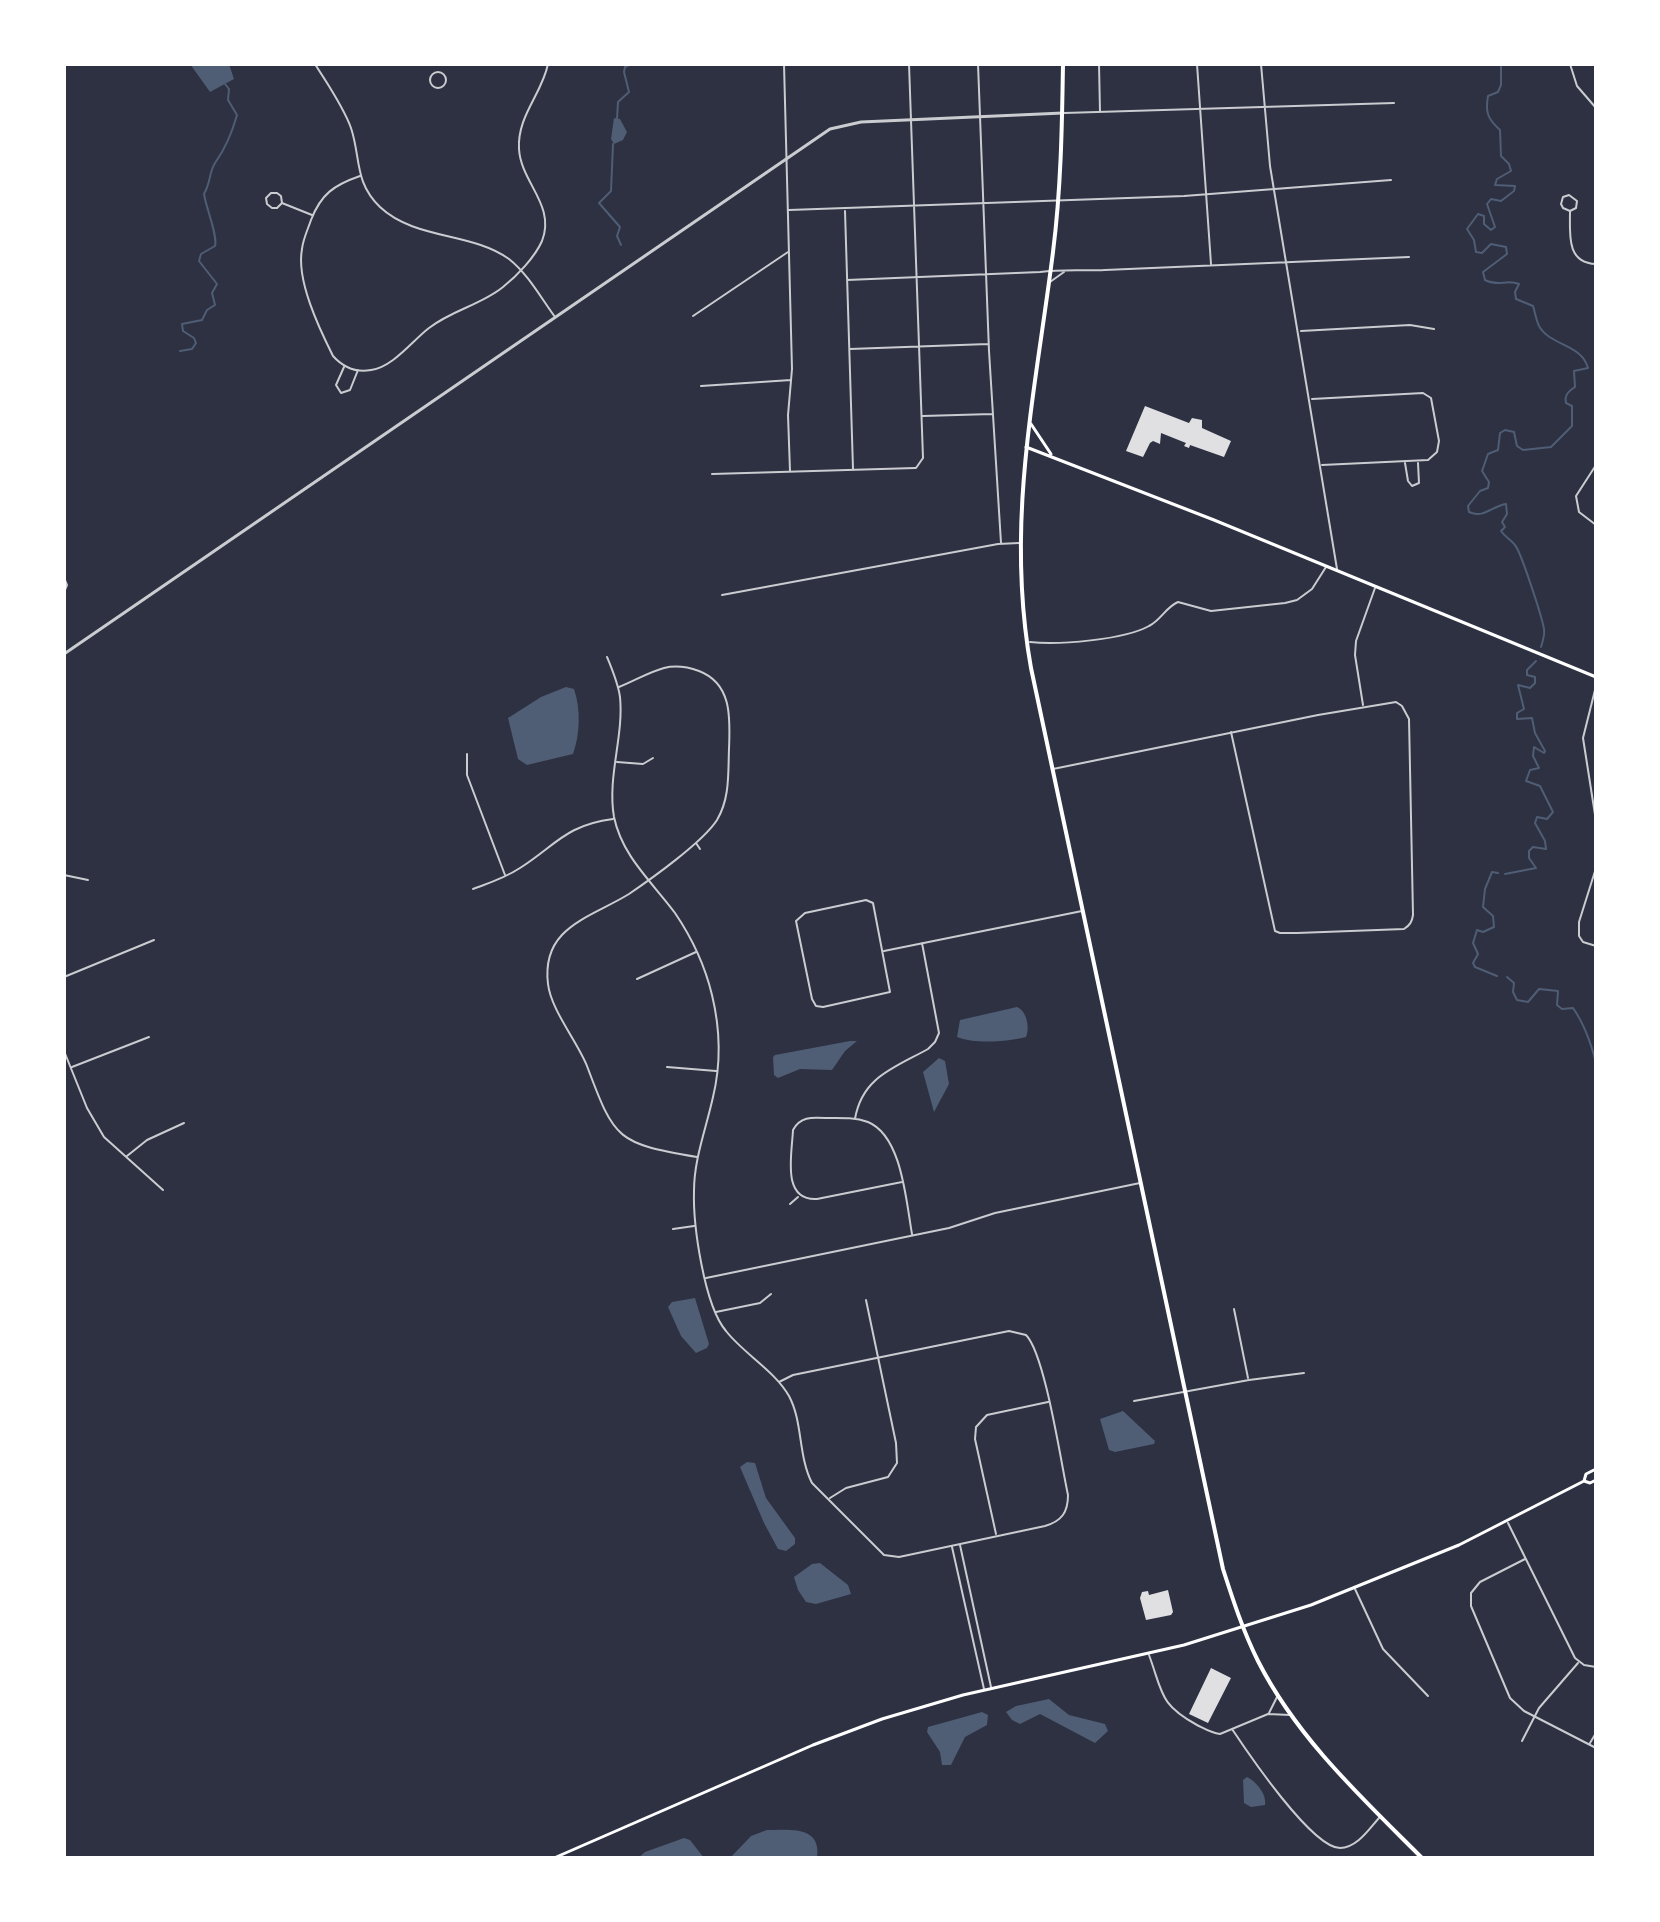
<!DOCTYPE html>
<style>
body{margin:0}
#map{position:relative;width:1660px;height:1922px;overflow:hidden;background:#2d3142;font-family:"Noto Sans",sans-serif}
canvas{display:block}
.frame{position:absolute;inset:0;border:66px solid #fff;pointer-events:none}
</style>
<div id="map">
<canvas width="1660" height="1922"></canvas>
<div class="frame"></div>
</div>
<script>
const g = document.querySelector('canvas').getContext('2d');
g.lineJoin = 'round';
function fill(path, color) { g.fillStyle = color; g.fill(path, 'evenodd'); }
function stroke(path, color, width, dash) { g.strokeStyle = color; g.lineWidth = width; g.lineCap = dash ? 'butt' : 'round'; g.setLineDash(dash || []); g.stroke(path); }
const water = new Path2D(`
 M190,64H229L234,79L210,92Z
 M614,118L620,119L627,132L623,140L614,144L611,139Z
 M566,687L574,689C581,709 580,735 573,754L527,765L518,759L508,718L541,697Z
 M1017,1007C1027,1011 1030,1028 1026,1037C1008,1042 973,1044 957,1037L960,1020Z
 M850,1041H857L845,1051L832,1070L800,1069L778,1078L774,1075L773,1057L775,1055Z
 M939,1058L945,1061L949,1084L934,1112L923,1072Z
 M695,1298L709,1344L707,1348L696,1353L681,1336L668,1307L672,1302Z
 M1123,1411L1155,1441L1154,1444L1115,1452L1109,1450L1100,1419Z
 M747,1462L755,1463L766,1498L795,1538V1544L786,1551L778,1549L764,1523L740,1467Z
 M820,1563L848,1585L851,1594L816,1604L806,1602L798,1590L794,1577L812,1564Z
 M1049,1699L1069,1715L1105,1724L1108,1731L1095,1743L1040,1714L1020,1724L1012,1720L1006,1712L1016,1706Z
 M982,1712L988,1715L987,1725L965,1737L951,1765H942L940,1752L927,1732L928,1727Z
 M1247,1777C1257,1782 1267,1795 1265,1805L1251,1807L1244,1803L1243,1780Z
 M767,1830C789,1830 822,1825 817,1858H730L751,1836Z
 M684,1838L690,1840L704,1858H638L645,1852Z`);
const stream = new Path2D(`
 M1501,64V85L1498,92L1488,96C1485,113 1488,119 1500,130L1501,156L1509,164L1511,171L1497,179L1495,185L1515,186L1514,191L1501,201L1491,199L1487,204L1495,227L1491,230L1484,224V216L1478,214L1467,229L1474,240L1476,252L1482,253L1491,244L1506,247L1507,254L1483,272L1485,280C1498,287 1507,279 1519,284L1515,292L1516,299L1533,306C1535,312 1536,320 1539,326C1550,346 1582,344 1588,368L1574,371L1575,387C1569,391 1564,395 1566,403L1572,406V426L1551,447L1523,450L1517,446L1514,432L1505,430L1500,433L1498,450L1488,454L1482,471L1489,482L1488,488L1480,491L1468,506L1469,512C1484,519 1492,506 1506,504L1507,514L1502,522L1505,527L1501,531C1505,537 1510,539 1515,545C1521,552 1542,617 1544,629C1545,635 1543,641 1541,647
 M617,119L618,102L629,92L624,72L625,67L631,64
 M613,144L611,191L599,203L620,227L617,236L621,245
 M180,351L192,349L196,343L194,338L183,331L182,324L202,320L207,310L215,305L212,293L217,284L199,261L201,254L215,246C218,236 206,208 204,194C211,182 209,172 215,163C225,149 232,133 237,115L228,100L229,89L225,84
 M1505,874L1536,868L1529,858V851L1533,847L1546,849L1545,841L1535,823L1537,817L1547,819L1553,812L1540,786L1526,781L1530,770L1539,768L1533,756L1534,747L1544,753L1545,751L1535,733L1532,718L1517,719V713L1524,709L1518,685L1530,688L1535,683V677L1527,675V670L1536,661
 M1497,976L1475,967L1473,963L1478,954L1473,943L1477,930L1483,932L1494,927L1493,916L1483,907L1485,889L1492,872L1498,873
 M1507,977L1514,983L1513,992L1517,1000L1528,1002L1539,989L1558,991L1557,1005L1562,1009L1573,1008C1585,1025 1591,1043 1596,1063`);
const building = new Path2D(`
 M1145,406L1189,423L1192,418L1202,420V428L1231,441L1224,457L1190,445L1189,448L1184,446L1186,443L1161,433L1160,444L1153,441L1150,443L1143,457L1126,451Z
 M1168,1590L1173,1612L1171,1615L1146,1620L1140,1598L1142,1592L1148,1591L1149,1595Z
 M1211,1668L1231,1678L1208,1723L1189,1714Z`);
const minor = new Path2D(`
 M315,64C328,85 343,106 351,128C361,158 354,182 380,207C415,240 472,232 509,259C528,274 541,298 555,317
 M784,64L792,369L788,415L790,471
 M909,64L923,458L916,468
 M978,64L989,351L1001,543
 M1099,64L1100,112
 M1197,64L1211,264
 M1261,64L1270,166L1337,569
 M1570,64L1577,86L1596,108
 M430 80a8 8 0 1 1 16 0a8 8 0 1 1-16 0Z
 M1064,113L1394,103
 M360,176C334,185 321,194 311,220C308,229 303,239 302,249C296,280 319,328 333,356C343,367 355,373 371,370C393,367 412,341 429,328C452,310 481,305 503,287C517,276 535,257 542,241C556,205 521,183 519,149C517,116 542,94 548,64
 M282,203L277,208H272L267,204L266,198L271,193H277L281,196L282,203L312,215
 M789,210L1184,196L1391,180
 M845,211L853,469
 M1570,211L1563,208L1561,204L1563,197L1569,195L1577,201L1576,208L1570,211C1570,234 1566,263 1596,264
 M847,280L1040,272C1062,269 1082,271 1105,270L1409,257
 M1050,282L1064,272
 M693,316L788,252
 M1301,331L1410,325L1434,329
 M850,349L988,344
 M344,367L336,385L341,393L350,390L358,370
 M701,386L791,380
 M1312,399L1423,393L1431,398L1439,441L1437,452L1428,460L1322,465
 M923,416L992,414
 M1405,463L1408,481L1412,486L1419,483L1418,463
 M1596,465L1576,496L1579,512L1596,525
 M712,474L915,468
 M64,578L67,585L64,592
 M722,595L998,544L1019,543
 M1030,642C1058,645 1124,640 1149,626C1161,620 1166,607 1178,602L1211,611L1285,603L1297,600L1312,589L1326,567
 M607,657C612,669 618,683 620,697C624,736 607,777 614,817C622,856 652,882 675,913C692,938 705,966 712,995C720,1028 721,1064 713,1097C706,1129 694,1159 694,1191C693,1225 704,1305 726,1331C744,1354 774,1370 789,1396C803,1422 798,1456 812,1483L884,1555L899,1557L1045,1526C1062,1521 1068,1512 1068,1495C1061,1463 1045,1354 1026,1335L1009,1331L793,1375L779,1382
 M1596,686L1583,738L1596,821
 M619,687C634,681 649,672 664,668C676,665 688,667 699,671C733,684 730,720 729,749C728,774 730,798 717,820C703,842 651,879 629,894C590,918 541,927 548,984C551,1010 577,1041 587,1066C615,1141 617,1143 697,1157
 M1363,705L1355,655L1356,641L1375,588
 M467,754V775L505,875
 M617,762L643,764L653,758
 M1053,769L1318,715L1396,702L1402,706L1409,719L1413,915C1412,922 1410,925 1404,929L1297,933H1280L1275,931L1231,732
 M696,843L700,849
 M1596,868L1579,922V936L1583,942L1596,946
 M64,875L88,880
 M473,889C489,883 505,878 520,868C556,845 566,825 613,819
 M866,900L873,903L890,992L823,1007L816,1006L812,999L796,921L805,913Z
 M884,951L1082,911
 M64,977L154,940
 M637,979L696,952
 M64,1051L87,1108L104,1137L163,1190
 M72,1067L149,1037
 M667,1067L716,1071
 M855,1119C862,1077 894,1068 928,1049L935,1042L939,1033L922,943
 M127,1156L147,1140L184,1123
 M902,1182L817,1199C781,1201 792,1154 793,1130C800,1117 811,1117 825,1118C839,1118 854,1117 868,1122C902,1136 906,1201 912,1234
 M790,1204L798,1197
 M673,1229L694,1226
 M706,1278L949,1228L995,1213L1140,1183
 M1234,1309L1248,1378
 M716,1312L760,1303L771,1294
 M1134,1401L1249,1380L1304,1373
 M830,1498L846,1488L888,1477L897,1463L896,1443L866,1300
 M1508,1523L1575,1658L1584,1665L1596,1667
 M996,1534L975,1439L976,1427L987,1415L1048,1402
 M960,1545L991,1687
 M952,1547L984,1689
 M1525,1559L1480,1582L1471,1593V1606L1510,1698L1524,1711L1596,1748
 M1355,1589L1383,1649L1428,1696
 M1149,1655C1163,1693 1159,1704 1197,1725C1205,1729 1211,1733 1220,1734L1268,1714L1290,1715
 M1269,1713L1277,1697
 M1232,1729C1248,1753 1312,1848 1340,1848C1357,1848 1369,1829 1379,1818
 M1522,1741L1539,1708L1578,1663
 M1590,1743L1596,1733`);
const tertiary = new Path2D(`
 M64,654L830,129L861,122L1063,113`);
const primary = new Path2D(`
 M1031,424L1051,454
 M1026,447L1214,520L1596,677
 M1584,1481L1586,1474L1596,1469
 M554,1858L813,1745L882,1719L963,1695L1184,1645L1311,1605L1459,1545L1584,1481L1590,1483L1596,1480`);
const trunk = new Path2D(`
 M1063,64C1062,127 1061,189 1053,252C1035,395 1005,523 1031,668L1223,1569C1233,1600 1243,1631 1258,1661C1297,1738 1362,1798 1422,1858`);
fill(water, '#4f5d75');
stroke(stream, '#4f5d75', 2);
fill(building, '#e0e0e3');
stroke(minor, '#caccd0', 2);
stroke(tertiary, '#caccd0', 3);
stroke(primary, '#fff', 3);
stroke(trunk, '#fff', 4);
</script>
